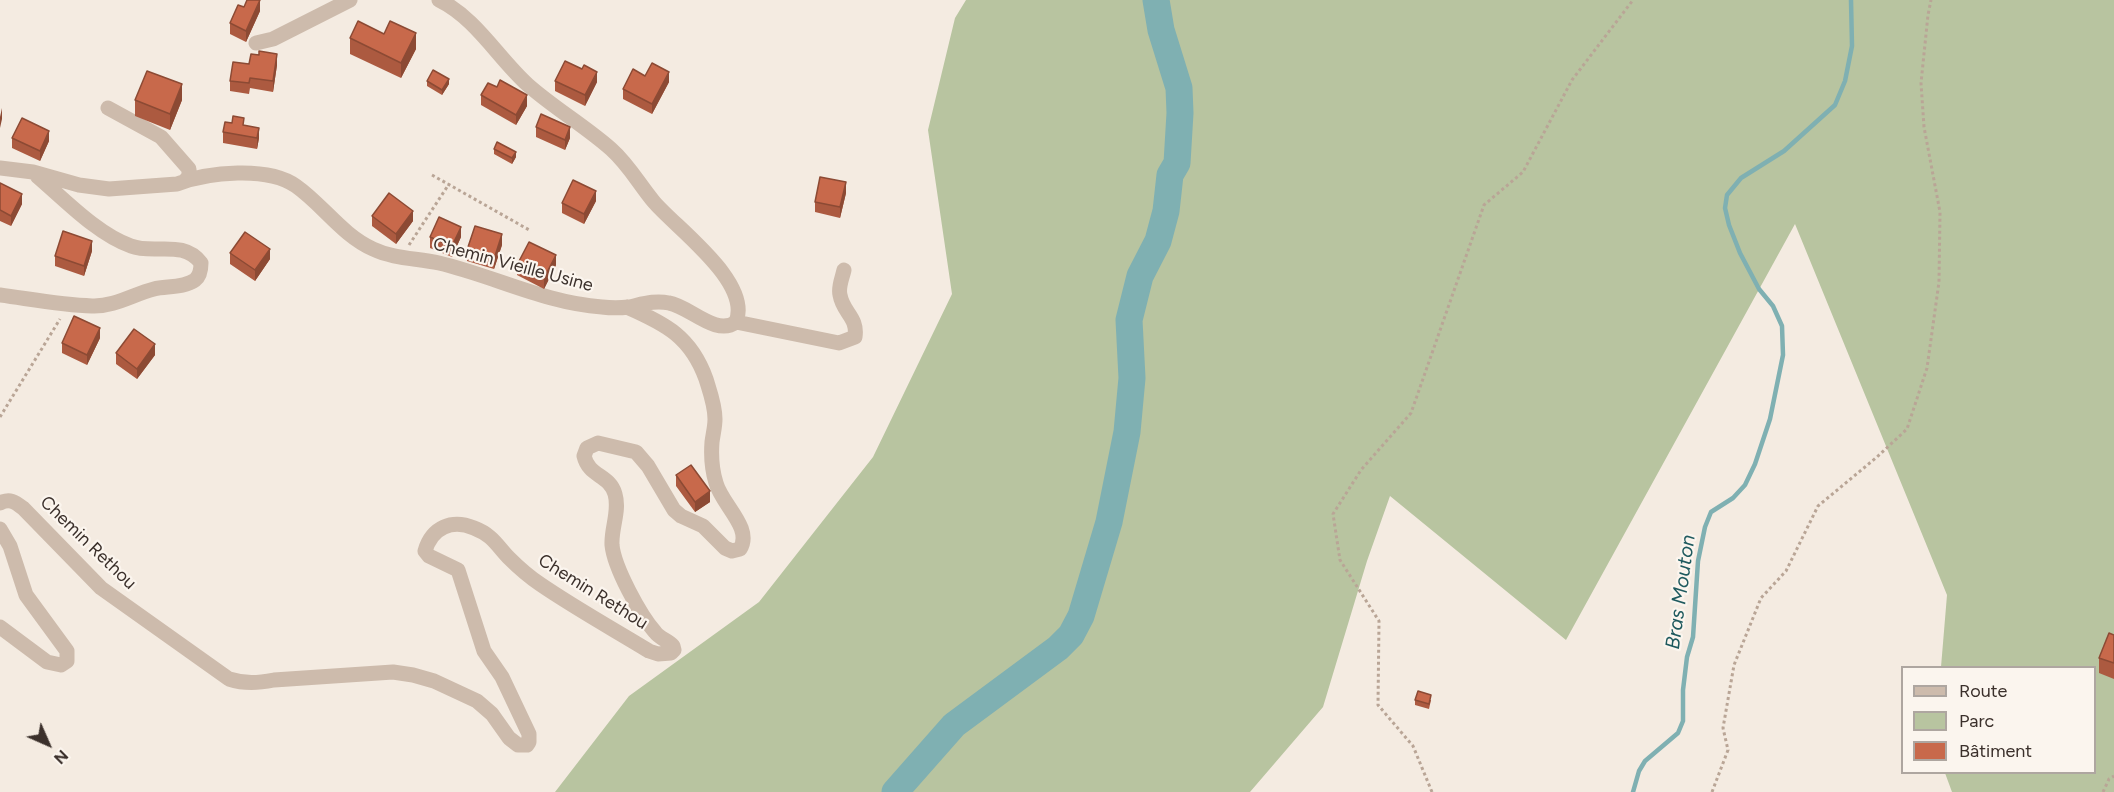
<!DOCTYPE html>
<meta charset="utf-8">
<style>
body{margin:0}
#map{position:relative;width:2114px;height:792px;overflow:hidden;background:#f4ebe1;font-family:Figtree,sans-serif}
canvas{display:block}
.legend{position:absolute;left:1901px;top:666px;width:195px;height:108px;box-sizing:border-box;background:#fbf5ee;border:2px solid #aea6a0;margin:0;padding:8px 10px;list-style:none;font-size:18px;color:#3b302b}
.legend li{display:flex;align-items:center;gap:12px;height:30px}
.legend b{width:30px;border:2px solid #aea6a0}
.north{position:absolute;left:18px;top:714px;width:60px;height:60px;-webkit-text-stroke:4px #fbf5ee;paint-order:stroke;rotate:135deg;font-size:16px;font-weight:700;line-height:24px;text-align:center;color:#3b302b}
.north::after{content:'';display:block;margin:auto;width:21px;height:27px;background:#3b302b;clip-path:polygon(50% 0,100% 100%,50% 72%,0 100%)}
</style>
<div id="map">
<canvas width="2114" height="792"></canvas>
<ul class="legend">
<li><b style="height:8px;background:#cdbbac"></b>Route</li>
<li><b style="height:16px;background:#b8c4a0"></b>Parc</li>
<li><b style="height:16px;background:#c8694b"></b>Bâtiment</li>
</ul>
<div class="north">N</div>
</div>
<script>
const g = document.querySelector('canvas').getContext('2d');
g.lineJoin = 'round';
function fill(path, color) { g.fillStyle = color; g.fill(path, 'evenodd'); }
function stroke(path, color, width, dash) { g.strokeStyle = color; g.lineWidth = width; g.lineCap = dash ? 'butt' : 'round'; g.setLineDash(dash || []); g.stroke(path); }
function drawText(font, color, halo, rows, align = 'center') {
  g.font = font + ' Figtree,sans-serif'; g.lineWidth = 4.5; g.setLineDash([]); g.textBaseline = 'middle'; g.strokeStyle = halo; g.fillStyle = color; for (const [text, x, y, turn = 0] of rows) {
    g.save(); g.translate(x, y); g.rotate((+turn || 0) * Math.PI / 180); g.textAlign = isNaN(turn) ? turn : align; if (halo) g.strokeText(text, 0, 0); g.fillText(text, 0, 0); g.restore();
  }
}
const green = new Path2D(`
 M966,0H2114V792H1952L1945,773L2094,772V668L1941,667L1947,595L1795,224L1566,640L1390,496L1367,561L1323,707L1250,792H555L629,696L759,602L873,457L952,294L928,130L955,18Z`);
const stream = new Path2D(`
 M1633,792L1639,771L1645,761L1678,733L1683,721V690L1687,657L1693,637L1698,561L1705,527L1711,512L1733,498L1745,485L1755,464L1770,419L1783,355L1782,326L1773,306L1759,289L1740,253L1729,225L1725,208L1727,195L1741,178L1784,151L1835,105L1845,81L1852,46L1851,0`);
const river = new Path2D(`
 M895,792L954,725L1058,648L1071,635L1081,616L1109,522L1127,432L1132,378L1129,320L1140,276L1158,241L1166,211L1170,175L1177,163L1180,113L1179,88L1161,30L1156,0`);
const path = new Path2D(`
 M432,175L531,231
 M409,245L449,184
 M0,417L60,319
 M1432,792L1413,746L1378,705L1379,621L1340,560L1333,514L1361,470L1411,413L1484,205L1523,172L1572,80L1633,0
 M1712,792L1728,750L1723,728L1734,665L1761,598L1786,571L1818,506L1877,457L1907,429L1927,368L1939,282L1940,212L1924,127L1921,83L1928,15L1931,0
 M2103,792L2109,779L2114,776`);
const street = new Path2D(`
 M256,43L273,39L350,0
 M108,108L161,137L189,169V176L185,181
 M0,168L33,172L79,185L109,189L177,184C208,172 268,166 296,186C323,205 342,235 373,249C394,259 417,258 439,263C494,276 545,303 602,307C610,308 621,308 629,307C643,304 655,300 669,303C689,306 716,337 736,322C752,282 677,229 654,202C639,184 629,165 611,149C585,126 554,108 528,85C498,58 476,18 439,0
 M0,295C30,299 61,305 92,306C114,307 134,294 154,289C166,286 184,288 195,280C200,276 201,269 201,263C183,239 154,255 131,246C97,234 64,199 37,176
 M736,322L839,343L855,337C858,317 843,313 840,295C838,287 842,279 844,270
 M0,503C10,498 15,502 23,508L101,588L229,679C245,684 258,683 274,680L393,672L413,675L434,681L477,701L492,714L509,738L518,745H527L529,742V734L502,677L484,651L458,570L429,556L425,551C432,527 452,519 474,528C492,535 496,544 508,557C518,567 528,576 540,584C575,608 613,629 649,651L658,654L671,653L674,650L673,646C668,640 660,639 655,632C640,615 614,567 612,545C611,528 620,511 615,494C609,474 589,477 584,456L587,448L598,443L636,452L648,466L674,510L681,516L703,526L725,548L732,551L740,549C753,528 722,505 716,483C712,470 711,455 712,442C713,434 715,427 715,419C715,405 710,392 706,379C691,337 666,324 627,307
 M0,529L10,546L26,595L67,651V661L61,665L47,662L0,627`);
const wall = new Path2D(`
 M244,7L260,11L246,42L230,34V23Z
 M350,38L416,49L401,78L350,54Z
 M249,64L277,65L273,92L250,88L249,94L230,91V81Z
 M645,76L669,82L652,114L623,99V89Z
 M427,81L449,84L442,95L427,86Z
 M555,81L597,82L585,106L555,91Z
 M481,95L527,106L516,125L481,105Z
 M135,100H182L170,130L135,116Z
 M244,125L259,138L257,149L223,143V132Z
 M536,127L570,138L565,150L536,137Z
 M12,138L49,141L40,161L12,148Z
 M494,149L516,157L512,164L494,154Z
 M0,183L22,204L11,226L0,221Z
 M846,193L840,218L815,212V202Z
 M596,201L584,224L562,213V203Z
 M372,216L413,221L396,244L372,226Z
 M430,237H461L452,257L430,248Z
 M502,245L494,269L467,261V250Z
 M92,251L84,276L55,266V256Z
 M230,253L270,259L255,281L230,264Z
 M517,265H556L544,289L517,275Z
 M100,338L87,365L62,353V343Z
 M116,353L155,355L137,379L116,364Z
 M676,475L710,502L695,512L676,486Z
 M2114,635V679L2099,673V658Z
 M1415,700H1431L1429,709L1415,705Z`);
const shadedWall = new Path2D(`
 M260,0V11L246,42V31Z
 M416,33V49L401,78V63Z
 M277,54V65L273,92V81Z
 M597,72V82L585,106V95Z
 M669,72V82L652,114V104Z
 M449,79V84L442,95V90Z
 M182,84V100L170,130V114Z
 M527,95V106L516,125V115Z
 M2,108V119L0,128V117Z
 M570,127V138L565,150V140Z
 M259,128V138L257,149V138Z
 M49,131V141L40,161V151Z
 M516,152V157L512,164V158Z
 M846,182V193L840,218V207Z
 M596,191V201L584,224V214Z
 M22,194V204L11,226V216Z
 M413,211V221L396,244V234Z
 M461,227V237L452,257V246Z
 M502,234V245L494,269V259Z
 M92,241V251L84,276V266Z
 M270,249V259L255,281V270Z
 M556,255V265L544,289V278Z
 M100,328V338L87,365V355Z
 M155,344V355L137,379V369Z
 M710,491V502L695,512V502Z`);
const building = new Path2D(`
 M247,0H260L246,31L230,23L238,5L244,7Z
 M358,21L384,34L390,21L416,33L401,63L350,38Z
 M259,51L277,54L273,81L250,78L249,83L230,81L233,62L249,64L251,54L259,55Z
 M565,61L582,69L584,65L597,72L585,95L555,81Z
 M652,63L669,72L652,104L623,89L633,69L645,76Z
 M433,70L449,79L442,90L427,81Z
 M147,71L182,84L170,114L135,100Z
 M500,80L527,95L516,115L481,95L488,83L497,87Z
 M541,114L570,127L565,140L536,127Z
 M233,116L244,118L243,125L259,128L257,138L223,132L225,122L232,123Z
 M22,118L49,131L40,151L12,138Z
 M497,142L516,152L512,158L494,149Z
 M820,177L846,182L840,207L815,202Z
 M573,180L596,191L584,214L562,203Z
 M0,183L22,194L11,216L0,210Z
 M389,193L413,211L396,234L372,216Z
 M439,217L461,227L452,246L430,237Z
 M475,226L502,234L494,259L467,250Z
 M63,231L92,241L84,266L55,256Z
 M245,232L270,249L255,270L230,253Z
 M529,242L556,255L544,278L517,265Z
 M74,316L100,328L87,355L62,343Z
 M134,329L155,344L137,369L116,353Z
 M691,465L710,491L695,502L676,475Z
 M2109,633L2114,635V663L2099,658Z
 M1418,691L1431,695L1429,704L1415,700Z`);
const streetNames = [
 ["Chemin Vieille Usine",513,265,15],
 ["Chemin Rethou",88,543,44],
 ["Chemin Rethou",593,592,32]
];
const waterNames = [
 ["Bras Mouton",1681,592,-82]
];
fill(green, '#b8c4a0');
stroke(stream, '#7fb0b2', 4.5);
stroke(river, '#7fb0b2', 27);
stroke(path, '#b9a596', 3, [3, 3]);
stroke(street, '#cdbbac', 15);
fill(wall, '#ac5a40');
fill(shadedWall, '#8c4a34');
fill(building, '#c8694b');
stroke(building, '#8c4a34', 1.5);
drawText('18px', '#3b302b', '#fbf5ee', streetNames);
drawText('italic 20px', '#1f5a5e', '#fbf5ee', waterNames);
</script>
